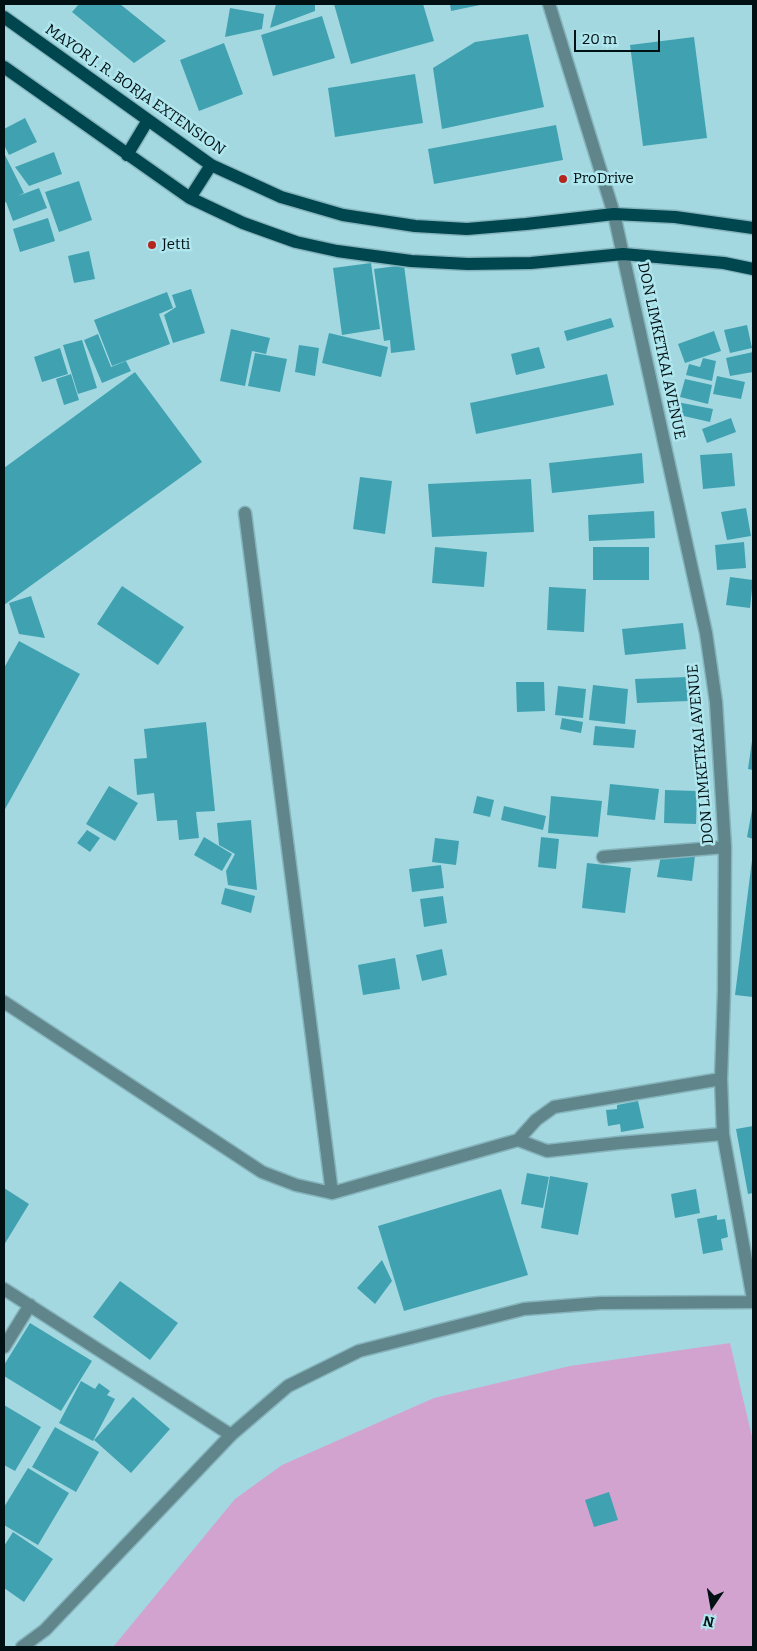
<!DOCTYPE html>
<style>
body{margin:0}
#map{position:relative;width:757px;height:1651px;overflow:hidden;background:#a3d8e1;font-family:Bitter,serif}
canvas{display:block}
.frame{position:absolute;inset:0;border:5px solid #001013;pointer-events:none}
.north{position:absolute;left:687px;top:1581px;width:50px;height:50px;-webkit-text-stroke:4px #b0e6ee;paint-order:stroke;rotate:192deg;font-size:14px;font-weight:700;line-height:20px;text-align:center;color:#001013}
.north::after{content:'';display:block;margin:auto;width:18px;height:22px;background:#001013;clip-path:polygon(50% 0,100% 100%,50% 72%,0 100%)}
.scale{position:absolute;left:574px;top:30px;width:86px;height:22px;box-sizing:border-box;border:2px solid #001013;border-top:0;padding-left:6px;font-size:15px;line-height:18px;white-space:nowrap;color:#001013;-webkit-text-stroke:4px #b0e6ee;paint-order:stroke}
</style>
<div id="map">
<canvas width="757" height="1651"></canvas>
<div class="frame"></div>
<div class="north">N</div>
<div class="scale">20 m</div>
</div>
<script>
const g = document.querySelector('canvas').getContext('2d');
g.lineJoin = 'round';
function fill(path, color) { g.fillStyle = color; g.fill(path, 'evenodd'); }
function stroke(path, color, width, dash) { g.strokeStyle = color; g.lineWidth = width; g.lineCap = dash ? 'butt' : 'round'; g.setLineDash(dash || []); g.stroke(path); }
function drawText(font, color, halo, rows, align = 'center') {
  g.font = font + ' Bitter,serif'; g.lineWidth = 5; g.setLineDash([]); g.textBaseline = 'middle'; g.strokeStyle = halo; g.fillStyle = color; for (const [text, x, y, turn = 0] of rows) {
    g.save(); g.translate(x, y); g.rotate((+turn || 0) * Math.PI / 180); g.textAlign = isNaN(turn) ? turn : align; if (halo) g.strokeText(text, 0, 0); g.fillText(text, 0, 0); g.restore();
  }
}
const green = new Path2D(`
 M730,1343L753,1441V1647H113L235,1499L282,1465L434,1398L570,1366Z`);
const building = new Path2D(`
 M79,4H120L166,41L134,63L72,12Z
 M276,4H315V11L270,28Z
 M334,4H423L434,41L351,64Z
 M450,4H480V5L451,11Z
 M230,8L264,14L262,29L225,37Z
 M322,16L335,58L273,76L261,35Z
 M528,34L544,107L442,129L433,68L475,42Z
 M694,37L707,138L643,146L630,45Z
 M224,43L243,94L199,111L180,60Z
 M415,74L423,123L335,137L328,88Z
 M25,118L37,142L9,155L4,145V129Z
 M556,125L563,160L434,184L428,149Z
 M54,152L62,174L29,186L15,167Z
 M4,153L24,193L18,196L39,188L47,208L13,221L6,202L4,203Z
 M79,181L92,220L59,232L45,192Z
 M48,218L55,241L20,252L13,229Z
 M89,251L95,279L74,283L68,256Z
 M371,263L380,329L342,335L333,268Z
 M404,265L415,350L391,353L390,340L384,341L374,269Z
 M191,289L205,333L173,343L164,315L176,307L172,295Z
 M167,292L173,308L159,314L170,344L112,366L94,320Z
 M611,318L614,327L567,341L564,331Z
 M747,325L752,348L730,353L724,330Z
 M231,329L270,338L266,354L252,351L245,386L220,381Z
 M714,331L721,351L685,363L678,344Z
 M329,333L388,347L381,377L322,363Z
 M98,334L111,367L126,361L131,371L102,383L84,340Z
 M82,340L97,388L78,394L63,345Z
 M299,345L319,348L315,376L295,372Z
 M539,347L545,368L516,375L511,354Z
 M60,348L68,374L42,382L34,357Z
 M753,352V372L730,376L726,358Z
 M255,353L287,359L280,392L248,386Z
 M703,358L716,361L712,381L686,375L689,364L700,367Z
 M135,372L202,462L4,605V468Z
 M71,374L79,400L64,405L56,379Z
 M607,374L614,405L476,434L470,403Z
 M717,376L745,382L741,399L713,394Z
 M685,379L712,385L708,404L680,397Z
 M677,402L713,409L710,422L675,414Z
 M731,418L736,432L707,443L702,429Z
 M642,453L644,483L552,493L549,463Z
 M732,453L735,486L703,489L700,455Z
 M360,477L392,481L385,534L353,529Z
 M531,479L534,532L432,537L428,484Z
 M746,508L751,536L727,540L721,512Z
 M654,511L655,538L589,541L588,515Z
 M744,542L746,568L717,570L715,545Z
 M435,547L487,552L484,587L432,583Z
 M593,547H649V580H593Z
 M730,577L753,580L750,608L726,605Z
 M122,586L184,627L158,665L97,624Z
 M549,587L586,589L584,632L547,630Z
 M31,596L45,638L19,634L9,603Z
 M683,623L686,649L625,655L622,629Z
 M19,641L80,674L4,811V668Z
 M688,677L689,701L637,703L635,679Z
 M516,682H544L545,711L517,712Z
 M593,685L628,689L625,724L589,720Z
 M558,686L586,689L583,718L555,715Z
 M562,718L583,722L581,733L560,729Z
 M206,722L215,811L196,812L199,838L179,840L177,820L157,821L154,793L137,795L134,759L147,758L144,729Z
 M595,726L636,730L634,748L593,745Z
 M752,741H753V770L748,769Z
 M610,784L659,789L655,820L607,815Z
 M109,786L138,803L115,841L86,824Z
 M665,790L697,791L696,824L664,823Z
 M477,796L494,800L490,817L473,813Z
 M551,796L602,801L598,837L548,833Z
 M504,806L546,816L543,830L501,820Z
 M752,810H753V839L747,837Z
 M251,820L257,890L228,885L226,871L235,854L219,845L217,823Z
 M87,830L100,838L90,852L77,843Z
 M204,837L232,854L222,871L194,855Z
 M541,837L559,839L556,869L538,867Z
 M435,838L459,841L456,865L432,862Z
 M661,855L695,856L692,881L657,877Z
 M752,860H753V997L735,995Z
 M587,863L631,868L625,913L582,908Z
 M441,865L444,888L412,892L409,869Z
 M225,888L255,896L251,913L221,904Z
 M443,896L447,923L424,927L420,899Z
 M442,949L447,975L422,981L416,955Z
 M395,958L400,989L363,995L358,965Z
 M638,1101L644,1128L621,1132L620,1124L608,1126L606,1110L617,1109V1105Z
 M753,1126V1193L748,1194L736,1129Z
 M527,1173L549,1177L543,1208L521,1204Z
 M550,1176L588,1183L578,1235L541,1228Z
 M4,1188L29,1204L4,1245Z
 M501,1189L528,1275L404,1311L378,1226Z
 M696,1189L700,1213L675,1218L671,1194Z
 M717,1215V1220L725,1219L728,1237L721,1239L723,1250L703,1254L697,1219Z
 M382,1260L392,1281L375,1304L357,1288Z
 M120,1281L178,1323L150,1360L93,1317Z
 M30,1323L92,1361L61,1411L4,1376V1365Z
 M81,1381L95,1389L99,1383L110,1391L107,1395L115,1399L93,1441L59,1423Z
 M133,1397L170,1429L131,1473L94,1440Z
 M4,1405L41,1427L15,1471L4,1465Z
 M55,1427L99,1452L76,1492L32,1467Z
 M28,1468L69,1493L38,1545L4,1525V1507Z
 M609,1492L618,1520L594,1527L585,1500Z
 M13,1532L53,1559L24,1602L4,1588V1546Z`);
const minor = new Path2D(`
 M549,4L614,214L706,633L716,702L725,847L724,991L721,1079L723,1134L753,1299
 M245,513L332,1193
 M603,857L725,847
 M4,1002L262,1172L296,1185L332,1193L518,1140L536,1120L554,1107L721,1079
 M518,1140L547,1151L619,1143L723,1134
 M4,1289L231,1435
 M4,1347L30,1305
 M22,1647L45,1630L231,1435L288,1386L359,1351L524,1309L601,1303L753,1302`);
const major = new Path2D(`
 M4,17L211,165L281,197L343,215L415,226L467,229L526,224L614,214L675,217L753,228
 M4,67L190,198L243,223L296,242L337,251L411,261L468,264L531,263L623,254L724,263L753,269
 M127,155L148,120
 M190,198L211,165`);
const markers = [
 [563,179,5,"#b4251e"],
 [152,245,5,"#b4251e"]
];
const streetNames = [
 ["MAYOR J. R. BORJA EXTENSION",135,90,35],
 ["DON LIMKETKAI AVENUE",661,351,78],
 ["DON LIMKETKAI AVENUE",701,754,-95]
];
const poiNames = [
 ["ProDrive",573,179],
 ["Jetti",162,245]
];
fill(green, '#d3a3d0');
fill(building, '#40a2b1');
stroke(minor, '#86b4bc', 15);
stroke(major, '#86b4bc', 15);
stroke(minor, '#60858b', 12);
stroke(major, '#00464f', 12);
for (const [x, y, r, color] of markers) { const dot = new Path2D(); dot.arc(x, y, r, 0, 2 * Math.PI); g.fillStyle = color; g.fill(dot); stroke(dot, '#b0e6ee', 2); }
drawText('15px', '#001013', '#b0e6ee', streetNames);
drawText('15px', '#001013', '#b0e6ee', poiNames, 'left');
</script>
